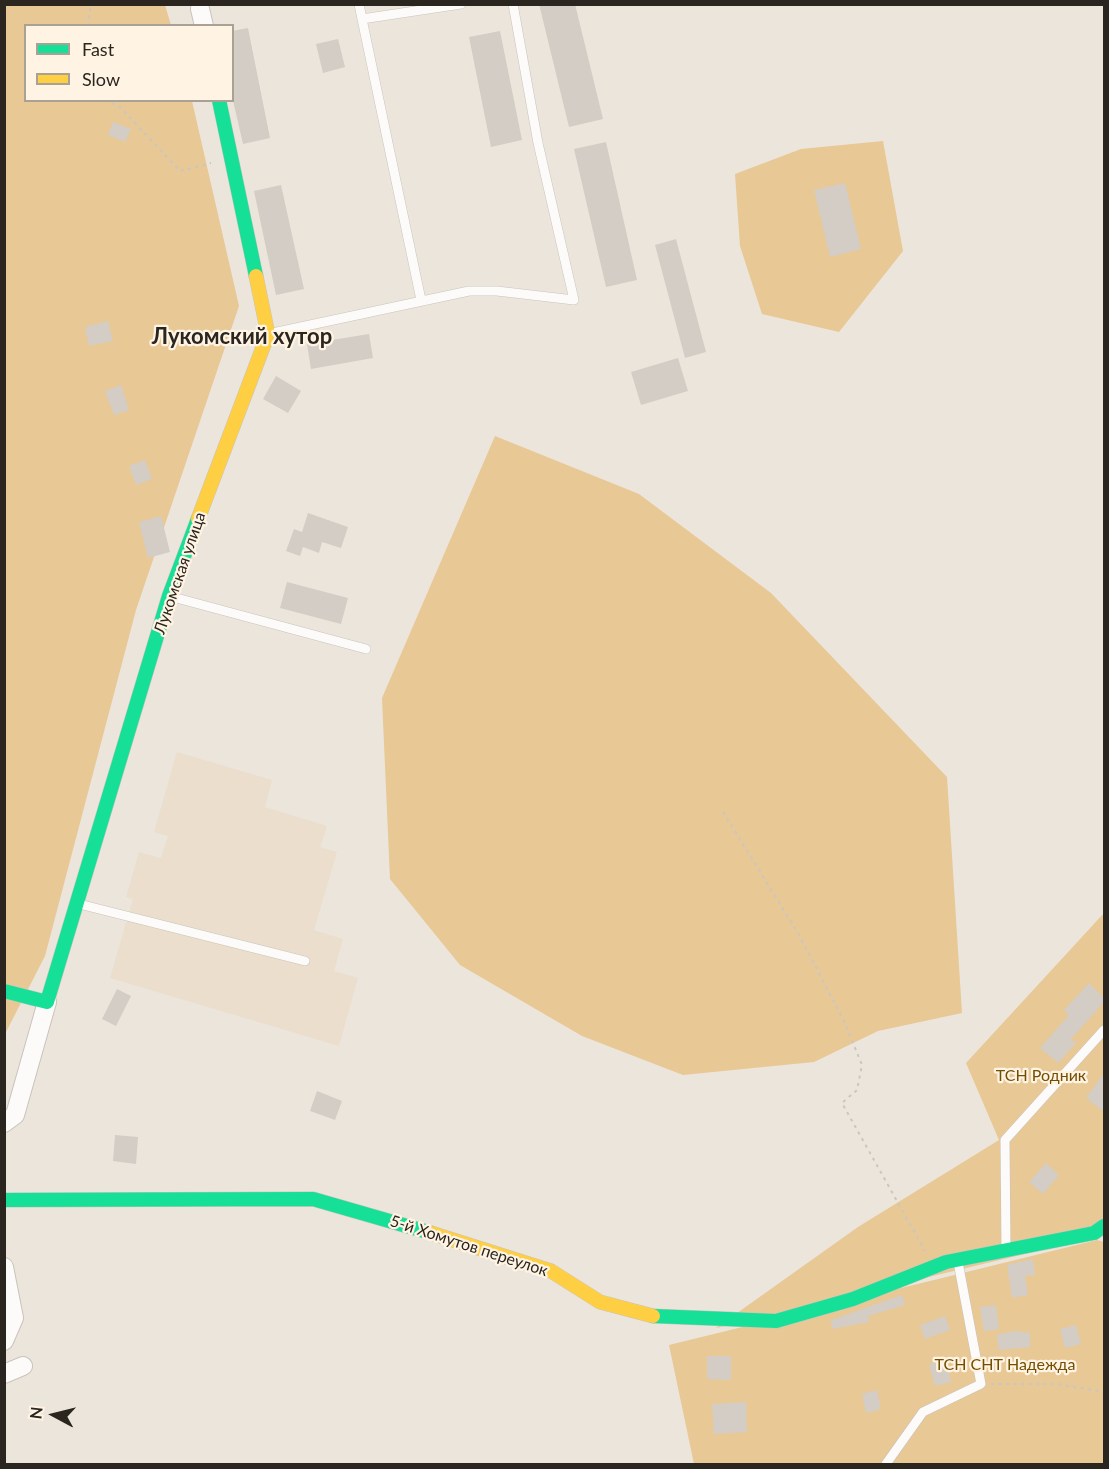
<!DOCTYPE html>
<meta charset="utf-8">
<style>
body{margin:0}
#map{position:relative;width:1109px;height:1469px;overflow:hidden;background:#ece5db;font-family:Lato,sans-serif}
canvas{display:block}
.frame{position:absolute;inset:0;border:6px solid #2a251e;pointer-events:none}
.legend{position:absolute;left:24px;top:24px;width:210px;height:78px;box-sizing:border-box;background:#fff4e4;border:2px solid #aaa195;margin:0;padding:8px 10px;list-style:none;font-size:18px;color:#2a251e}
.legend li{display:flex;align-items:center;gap:12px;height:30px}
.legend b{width:30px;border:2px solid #aaa195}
.north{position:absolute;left:24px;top:1385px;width:60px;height:60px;-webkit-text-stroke:4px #fff4e4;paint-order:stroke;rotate:277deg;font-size:16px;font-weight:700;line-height:24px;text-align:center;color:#2a251e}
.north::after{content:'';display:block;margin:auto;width:21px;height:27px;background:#2a251e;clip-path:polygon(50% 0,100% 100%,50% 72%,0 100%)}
</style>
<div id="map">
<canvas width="1109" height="1469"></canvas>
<div class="frame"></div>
<ul class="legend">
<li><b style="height:8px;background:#16e098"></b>Fast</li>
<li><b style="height:8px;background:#ffcf43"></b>Slow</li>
</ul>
<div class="north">N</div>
</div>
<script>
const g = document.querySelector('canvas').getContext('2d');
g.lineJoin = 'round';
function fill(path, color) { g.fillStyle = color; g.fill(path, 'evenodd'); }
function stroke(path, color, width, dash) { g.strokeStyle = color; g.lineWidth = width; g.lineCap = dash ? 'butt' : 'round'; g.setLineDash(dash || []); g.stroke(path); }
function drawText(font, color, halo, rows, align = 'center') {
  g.font = font + ' Lato,sans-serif'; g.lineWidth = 4.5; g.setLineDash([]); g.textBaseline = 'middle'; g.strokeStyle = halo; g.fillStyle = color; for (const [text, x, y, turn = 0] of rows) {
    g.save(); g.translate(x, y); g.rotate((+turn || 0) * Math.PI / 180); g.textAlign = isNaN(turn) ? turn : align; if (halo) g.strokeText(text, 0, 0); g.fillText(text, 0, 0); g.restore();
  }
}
const built = new Path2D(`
 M177,752L272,780L265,807L327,826L320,847L337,852L314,930L343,939L334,971L358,978L339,1046L110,978L133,899L126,897L139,852L161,858L168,836L154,832Z`);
const green = new Path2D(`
 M5,5H165L171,25L26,26V100L192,101L239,306L136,610L45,956L5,1034Z
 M883,141L903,251L839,332L762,314L740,246L735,174L801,149Z
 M495,436L639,494L771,593L947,777L962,1013L878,1031L814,1062L683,1075L582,1036L460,965L390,879L382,698Z
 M1104,913V1235L716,1328L858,1227L999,1140L966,1063Z
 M1097,1240L1104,1242V1464H694L669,1345Z`);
const building = new Path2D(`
 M539,4H575L603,119L569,127Z
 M248,28L270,138L243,144L232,96V31Z
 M500,31L522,140L491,147L469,37Z
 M338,39L345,67L323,73L316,44Z
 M113,122L131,129L125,142L108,135Z
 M606,142L637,280L606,287L574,149Z
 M845,183L861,249L830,257L814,190Z
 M281,185L304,289L276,295L254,191Z
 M676,239L706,352L685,358L655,245Z
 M108,321L113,341L89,346L85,327Z
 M369,334L373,358L311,369L307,344Z
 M678,358L688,391L641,405L631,372Z
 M276,376L301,391L288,413L263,399Z
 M121,385L129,410L114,415L105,391Z
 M145,460L152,479L136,485L129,466Z
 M308,513L348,527L341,548L322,542L319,553L303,547L300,556L286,551L294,529L302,532Z
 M161,516L170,552L148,558L139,522Z
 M287,582L348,598L341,624L280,608Z
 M1089,983L1104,998V1002L1071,1039L1076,1043L1058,1063L1040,1048L1069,1015L1064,1010Z
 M117,989L131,996L116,1026L102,1019Z
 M1104,1073V1112L1086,1098Z
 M317,1091L342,1101L335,1120L310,1111Z
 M115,1135L138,1137L136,1164L113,1161Z
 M1046,1163L1059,1175L1043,1194L1029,1182Z
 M1033,1259L1035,1275L1025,1276L1028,1295L1012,1298L1007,1265Z
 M902,1295L905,1305L868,1316L869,1322L832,1329L831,1320Z
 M996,1305L999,1329L984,1331L980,1307Z
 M945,1316L950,1330L925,1339L920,1325Z
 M1076,1325L1081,1344L1065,1348L1060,1329Z
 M1015,1331L1030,1333V1347L999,1350L997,1335Z
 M707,1356H731V1380L707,1379Z
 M946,1360L951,1382L935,1386L929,1364Z
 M877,1390L881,1409L866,1413L862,1394Z
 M746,1402L747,1432L714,1434L712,1404Z`);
const path = new Path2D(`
 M88,26L91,4
 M105,100L120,107L180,171L211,163
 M723,812L798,933L844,1021L862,1065L857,1090L842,1103L925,1251
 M991,1384H1057L1104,1392`);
const lane = new Path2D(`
 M359,4L362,19
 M421,300L362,19L461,4
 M268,334L469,291H497L574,300L538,143L513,4
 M169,596L366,649
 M79,904L305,961
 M1006,1250L1005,1140L1104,1030
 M886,1464L923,1412L981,1384L958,1262`);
const street = new Path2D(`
 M200,9L204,26
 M4,1123L15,1115L47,1002
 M4,1267L14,1318L4,1341
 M4,1374L23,1366`);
const fast = new Path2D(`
 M219,100L256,276
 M4,991L47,1002L169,596L198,519
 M4,1200L313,1199L431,1233
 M653,1316L776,1321L853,1299L946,1262L1094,1233L1104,1226`);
const slow = new Path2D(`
 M198,519L268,334L256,276
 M431,1233L551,1271L600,1302L653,1316`);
const streetNames = [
 ["Лукомская улица",180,573,-71],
 ["5-й Хомутов переулок",469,1246,18]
];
const parkNames = [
 ["ТСН Родник",1041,1076],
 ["ТСН СНТ Надежда",1005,1365]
];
const districtNames = [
 ["Лукомский хутор",242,337]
];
fill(built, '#ebdecc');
fill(green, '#e8c895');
fill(building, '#d3cdc5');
stroke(lane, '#c9c3bc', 10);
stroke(street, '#c9c3bc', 20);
stroke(fast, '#c9c3bc', 15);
stroke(slow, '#c9c3bc', 15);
stroke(path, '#c9c6c3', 2, [3, 4.5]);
stroke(lane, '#fcfbfa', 9);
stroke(street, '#fcfbfa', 18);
stroke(fast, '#16e098', 14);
stroke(slow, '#ffcf43', 14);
drawText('16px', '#2a251e', '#fff4e4', streetNames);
drawText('16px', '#734e00', '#fff4e4', parkNames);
drawText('bold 22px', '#2a251e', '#fff4e4', districtNames);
</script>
